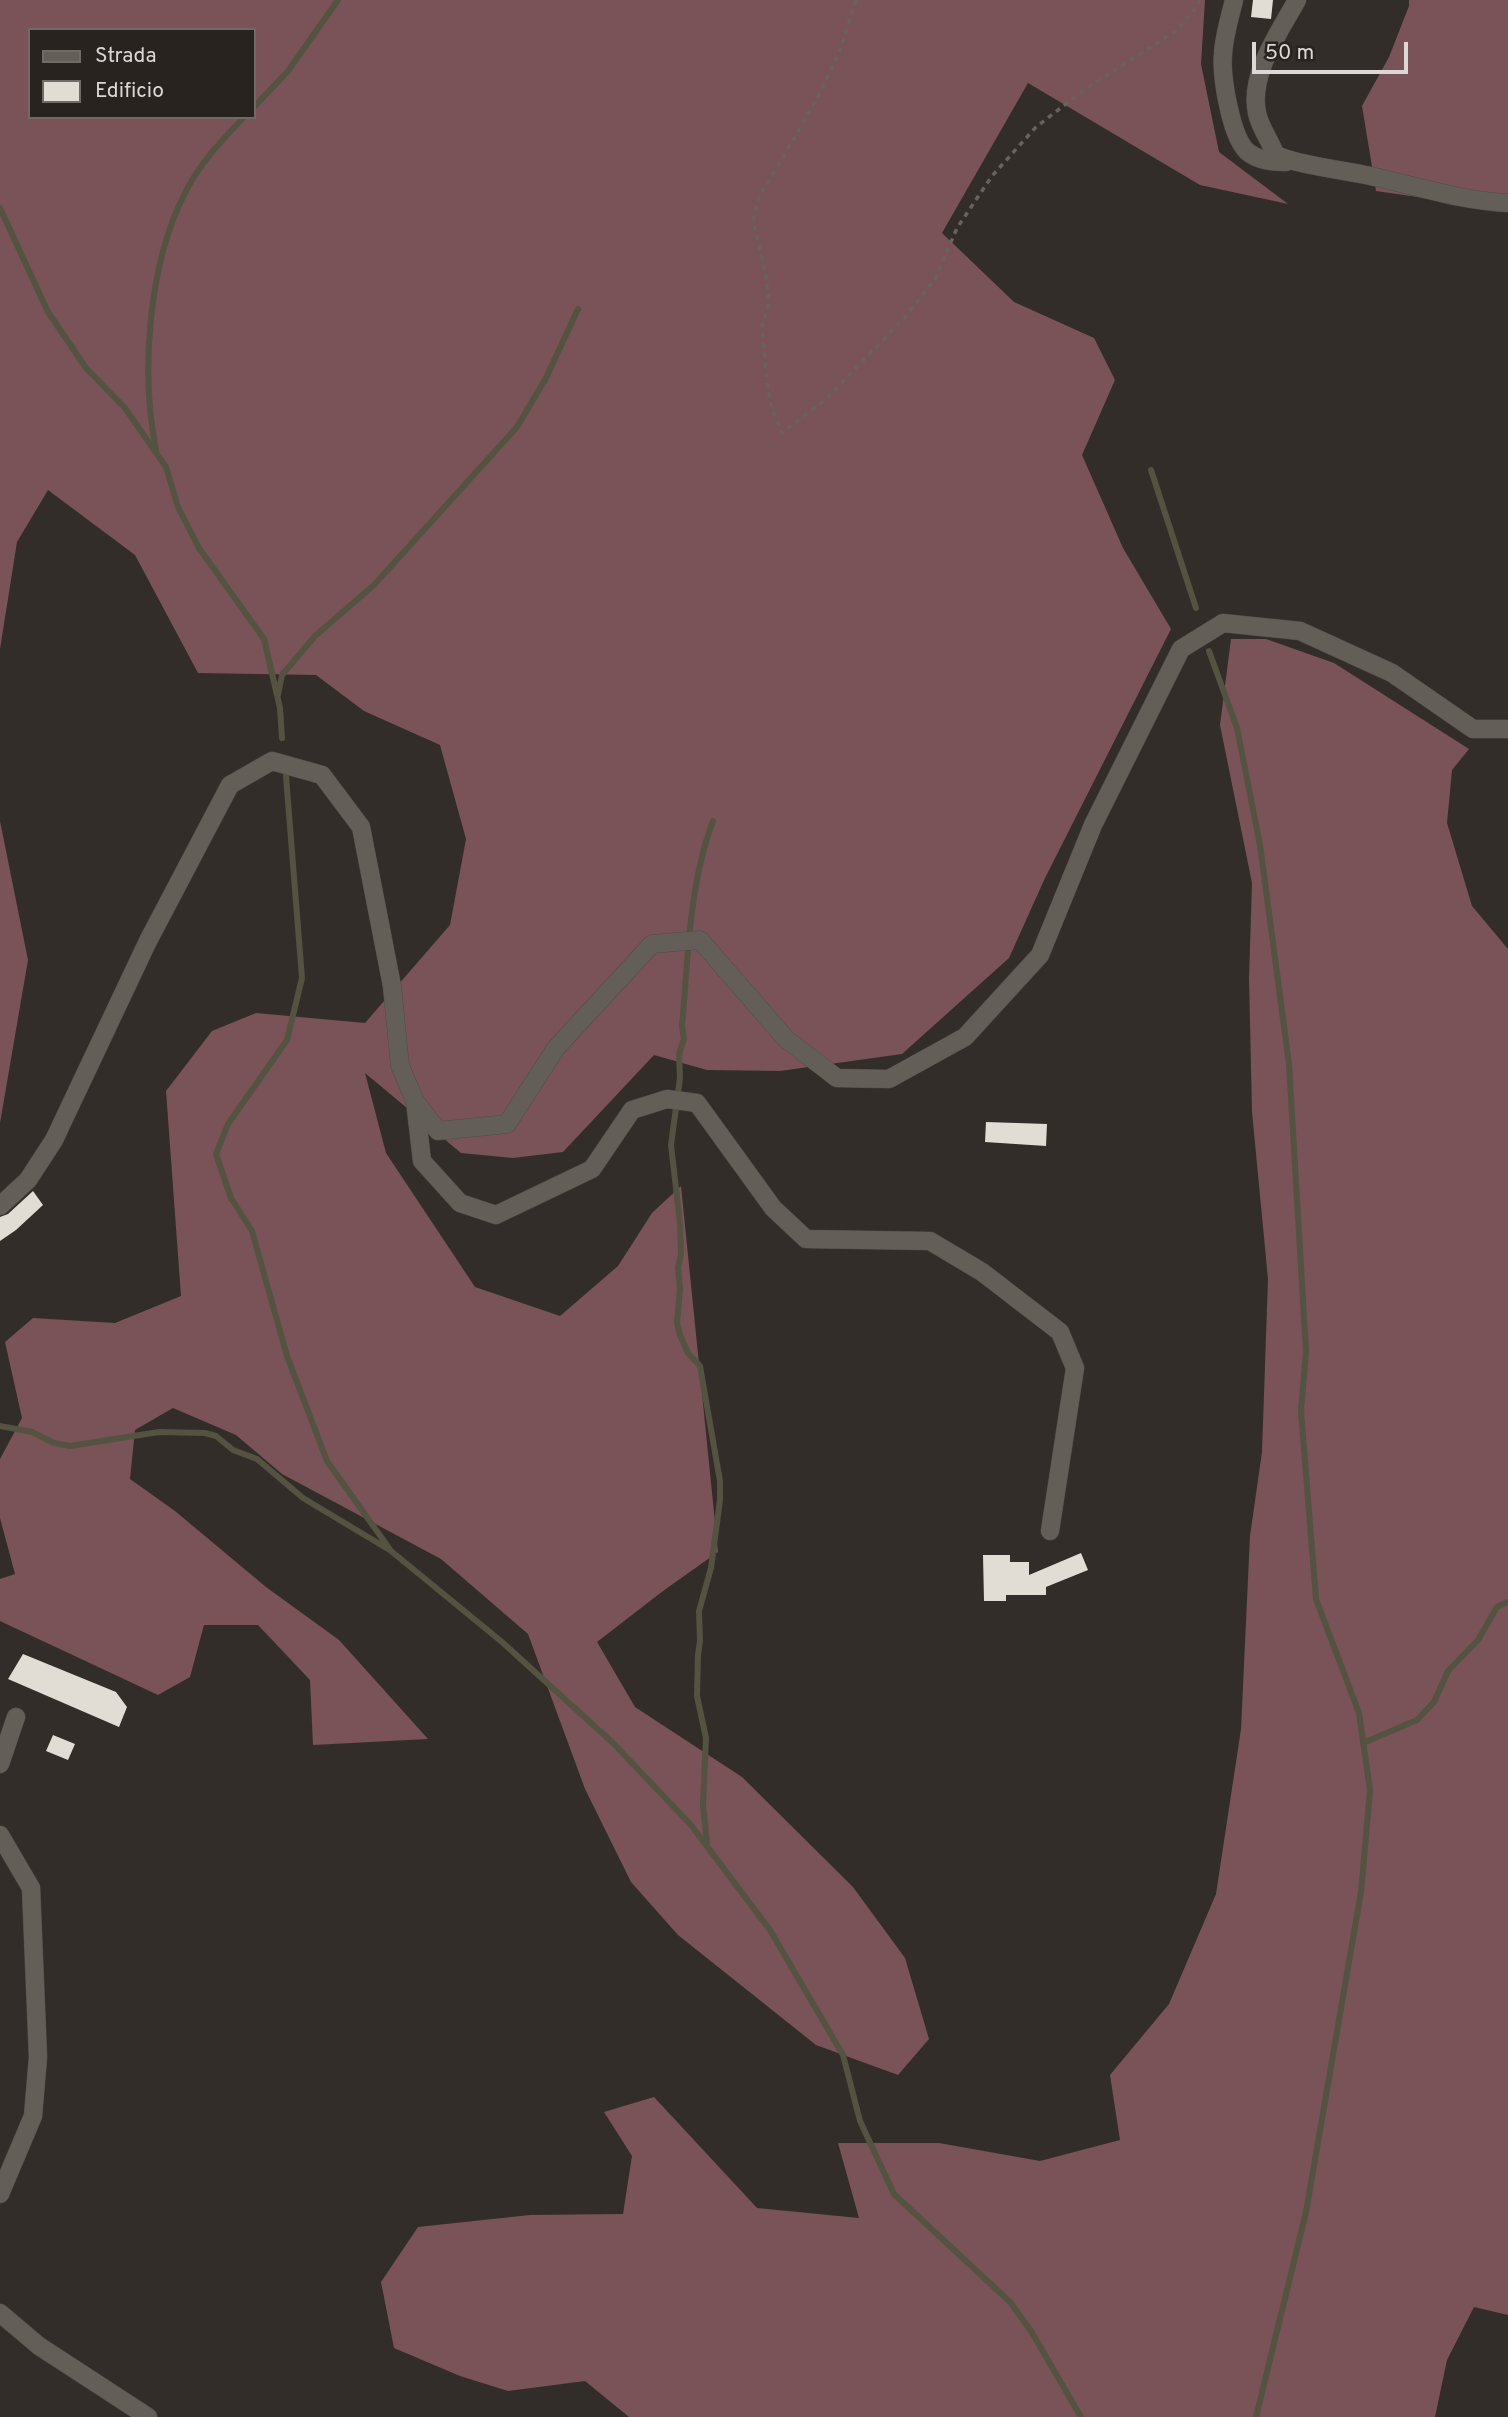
<!DOCTYPE html>
<style>
body{margin:0}
#map{position:relative;width:1508px;height:2417px;overflow:hidden;background:#332d29;font-family:Overpass,sans-serif}
canvas{display:block}
.legend{position:absolute;left:28px;top:28px;width:228px;height:91px;box-sizing:border-box;background:#29231f;border:2px solid #716b68;margin:0;padding:9px 12px;list-style:none;font-size:21px;color:#dcd8d5}
.legend li{display:flex;align-items:center;gap:14px;height:35px}
.legend b{width:35px;border:2px solid #716b68}
.scale{position:absolute;left:1252px;top:42px;width:156px;height:32px;box-sizing:border-box;border:4px solid #dcd8d5;border-top:0;padding-left:9px;font-size:21px;line-height:24px;white-space:nowrap;color:#dcd8d5;-webkit-text-stroke:5px #29231f;paint-order:stroke}
</style>
<div id="map">
<canvas width="1508" height="2417"></canvas>
<ul class="legend">
<li><b style="height:9px;background:#645e59"></b>Strada</li>
<li><b style="height:19px;background:#e1ddd5"></b>Edificio</li>
</ul>
<div class="scale">50 m</div>
</div>
<script>
const g = document.querySelector('canvas').getContext('2d');
g.lineJoin = 'round';
function fill(path, color) { g.fillStyle = color; g.fill(path, 'evenodd'); }
function stroke(path, color, width, dash) { g.strokeStyle = color; g.lineWidth = width; g.lineCap = dash ? 'butt' : 'round'; g.setLineDash(dash || []); g.stroke(path); }
const forest = new Path2D(`
 M0,0H1205L1201,64L1219,152L1288,204L1200,185L1028,83L942,233L1014,302L1094,338L1115,380L1082,455L1123,548L1171,629L1045,878L1009,958L902,1054L780,1071L707,1070L654,1055L563,1152L513,1158L461,1153L365,1073L386,1153L475,1287L560,1316L618,1266L652,1213L681,1186L718,1552L663,1591L597,1642L635,1707L742,1777L853,1887L905,1958L929,2039L898,2075L816,2045L678,1935L631,1882L585,1789L528,1634L441,1559L282,1474L236,1435L173,1408L135,1430L130,1479L175,1511L266,1587L339,1640L428,1739L313,1745L310,1680L258,1625H204L190,1677L158,1695L0,1621V1579L15,1574L0,1518V1459L22,1418L5,1342L33,1318L115,1323L181,1296L166,1091L212,1031L256,1013L365,1023L450,925L466,839L440,745L364,711L316,675L198,673L135,555L48,490L17,542L0,649ZM30,30H254V117H30Z
 M1409,0H1508V210L1376,191L1362,106L1389,57L1409,6Z
 M1231,639H1266L1334,663L1469,749L1452,770L1447,823L1472,906L1508,949V2315L1474,2307L1447,2360L1435,2417H629L585,2381L508,2391L460,2376L394,2348L381,2282L418,2227L530,2215L623,2214L632,2156L604,2112L654,2097L757,2208L859,2218L838,2143H939L1040,2161L1120,2140L1110,2075L1169,2004L1216,1894L1241,1729L1250,1536L1262,1452L1268,1279L1252,1112L1249,978L1252,883L1220,725Z
 M0,821L28,960L0,1123Z`);
const stream = new Path2D(`
 M254,107L288,71L338,0
 M0,208L48,312L86,368L125,408L166,467L178,507L199,548L264,639L280,708L282,738
 M156,449C140,372 149,263 185,193C199,164 222,140 244,117
 M1151,470L1196,608
 M1209,651L1237,728L1260,845L1289,1064L1306,1351L1301,1411L1316,1599L1359,1713L1370,1790L1361,1892L1306,2212L1256,2417
 M278,695L282,675L315,636L374,585L517,427L546,378L578,309
 M286,776L302,978L287,1040L228,1124L216,1154L231,1198L252,1231L287,1356L327,1461L391,1551L502,1642L613,1743L691,1825L770,1930L843,2055L860,2121L894,2194L1010,2302L1031,2331L1081,2417
 M0,1426L32,1432L54,1443L70,1446L159,1432L205,1433L216,1436L233,1450L257,1459L303,1498L388,1549
 M1363,1743L1417,1720L1434,1702L1448,1671L1478,1640L1497,1607L1508,1602
 M707,1844L703,1805L706,1738L697,1696L698,1655L700,1641L699,1611L711,1568L720,1500V1481L700,1366L688,1353L680,1335L677,1323L680,1289L678,1267L681,1255L680,1223L671,1145L680,1078L679,1054L684,1039L682,1026C688,959 689,884 713,821`);
const building = new Path2D(`
 M1253,0H1273L1271,19L1251,17Z
 M986,1122L1047,1124L1046,1146L985,1142Z
 M33,1191L43,1205L16,1230L0,1241V1217L8,1214Z
 M1081,1553L1088,1570L1046,1587V1595H1006V1601H984L983,1555H1010V1562H1029V1575Z
 M23,1654L116,1692L127,1707L119,1727L8,1679Z
 M53,1735L75,1744L68,1760L46,1751Z`);
const path = new Path2D(`
 M856,0L841,48L818,97L758,199L753,221L765,270L769,304L762,326L767,383L771,406L782,433L826,399L906,316L935,279L957,228L992,176L1036,127L1084,90L1176,31L1197,6L1199,0`);
const minor = new Path2D(`
 M1234,0C1230,17 1224,36 1223,54C1221,76 1231,140 1249,153C1260,161 1273,162 1286,162
 M1297,0C1279,33 1249,74 1257,113C1260,128 1270,140 1275,154C1293,165 1351,171 1375,177C1420,187 1462,201 1508,203
 M415,1101L422,1161L460,1203L496,1215L592,1169L632,1110L667,1099L697,1103L773,1208L806,1239L930,1241L982,1272L1060,1332L1075,1368L1050,1531
 M0,1206L28,1180L54,1140L148,941L230,785L272,761L322,775L361,827L392,986L400,1066L415,1101L438,1131L507,1124L556,1048L652,944L700,940L786,1039L837,1078L889,1079L965,1037L1040,955L1093,825L1181,649L1223,623L1300,631L1392,673L1473,729H1508
 M0,1764L16,1717
 M0,1835L31,1888L38,2057L33,2116L0,2194
 M0,2313L39,2346L148,2417`);
fill(forest, '#795357');
stroke(stream, '#545241', 6);
fill(building, '#e1ddd5');
stroke(minor, '#504c48', 19);
stroke(path, '#68635f', 3.5, [5, 5]);
stroke(minor, '#645e59', 18);
</script>
